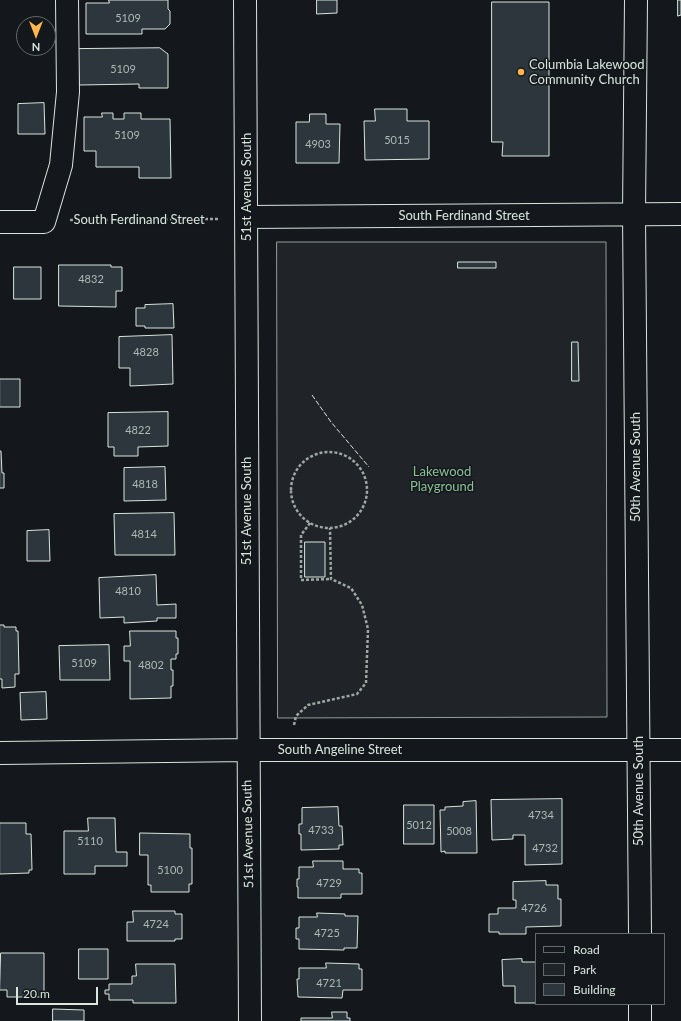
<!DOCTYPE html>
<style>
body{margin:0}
#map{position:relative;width:681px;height:1021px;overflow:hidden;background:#14181c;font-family:Lato,sans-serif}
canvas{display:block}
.legend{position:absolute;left:535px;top:933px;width:130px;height:72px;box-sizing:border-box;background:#14181c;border:1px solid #626a69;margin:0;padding:5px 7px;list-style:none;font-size:12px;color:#d8e6dc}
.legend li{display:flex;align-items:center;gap:8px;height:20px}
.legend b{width:20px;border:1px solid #626a69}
.north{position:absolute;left:16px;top:16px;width:40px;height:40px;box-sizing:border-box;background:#14181c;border:1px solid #626a69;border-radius:50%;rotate:180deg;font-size:11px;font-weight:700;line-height:16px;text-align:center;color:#d8e6dc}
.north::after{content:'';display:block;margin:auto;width:14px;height:18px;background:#ffb74d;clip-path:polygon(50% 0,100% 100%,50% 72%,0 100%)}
.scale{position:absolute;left:16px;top:987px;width:82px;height:18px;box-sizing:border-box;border:2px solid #d8e6dc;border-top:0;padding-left:5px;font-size:12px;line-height:14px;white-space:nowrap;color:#d8e6dc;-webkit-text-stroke:3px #14181c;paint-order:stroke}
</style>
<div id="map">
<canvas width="681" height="1021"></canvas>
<ul class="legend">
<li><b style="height:5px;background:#14181c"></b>Road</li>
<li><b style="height:11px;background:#202428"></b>Park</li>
<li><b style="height:11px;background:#2c363c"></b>Building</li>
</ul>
<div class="north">N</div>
<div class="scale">20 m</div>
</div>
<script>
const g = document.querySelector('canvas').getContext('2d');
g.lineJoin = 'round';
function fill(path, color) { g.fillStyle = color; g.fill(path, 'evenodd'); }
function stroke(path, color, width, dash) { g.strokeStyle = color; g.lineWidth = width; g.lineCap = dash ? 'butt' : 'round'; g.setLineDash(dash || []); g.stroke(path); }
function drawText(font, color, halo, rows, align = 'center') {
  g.font = font + ' Lato,sans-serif'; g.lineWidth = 3; g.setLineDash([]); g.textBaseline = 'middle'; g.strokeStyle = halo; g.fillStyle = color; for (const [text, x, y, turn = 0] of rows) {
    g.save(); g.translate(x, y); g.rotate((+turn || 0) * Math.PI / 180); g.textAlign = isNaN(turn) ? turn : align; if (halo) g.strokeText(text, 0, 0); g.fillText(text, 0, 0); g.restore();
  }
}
const green = new Path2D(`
 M277,242H606L607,717L278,718Z`);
const building = new Path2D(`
 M109,0H168V9L170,11V24L165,29H142V34H86V3H109Z
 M317,0H337V13L317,14Z
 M678,0H681V15L678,16Z
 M492,2H549V156H502L503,142H492Z
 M160,48L168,54V88H139V84L79,85L78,49Z
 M44,103L45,134H18V104Z
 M375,109H407V121H429V159L365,160L364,121H375Z
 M102,113H113V119H124V113H141V119H170L171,178H139V167H96V151H84V117H102Z
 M310,114H326V124H340L339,163H296V122H309Z
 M458,262H496V268H458Z
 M59,265H111V267H122V291H116V307L59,306Z
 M14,267H41V299H14Z
 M173,304L174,328H145V326H136V308H145V305Z
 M172,335L173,384L130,386V368H119V337Z
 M572,342H578L579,381H572Z
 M0,379H20V407H0Z
 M168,412V446L138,447V456H114V447H108V413Z
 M0,451H1L2,473H4V488H0Z
 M165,467L166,500L124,501V468Z
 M174,513L175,555H115L114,514Z
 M49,530L50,561H27V531Z
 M305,542H325V577H305Z
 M156,575L157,605L176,604V618H157V621L124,623V617L100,618L99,578Z
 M0,625H4V627H16V631H18L19,674H15V687L2,688V679H0Z
 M130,631H176V638H178V654H176V659H171V670H173V686H171V698L130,699V661H124V646H130Z
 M109,645L110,680H60L59,646Z
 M46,692L47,719L21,720L20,693Z
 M562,799V864L525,865V835H513V839L492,840L491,800Z
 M476,801L477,853H445V851L441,852L440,810H445V807L463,806V802Z
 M404,805H434V844H404Z
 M338,807L339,826H342L343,845H339V849L301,850V834H299V824H302V808Z
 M88,818H115L116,852H127V866H95V874H64V831H88Z
 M0,823H26V834H31L32,870H29V873L0,874Z
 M140,833L190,834V848H192V884H189V892H151V885H148V855H140Z
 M313,861H343V869H359V873H362V894H341V898H298V887H297V879H299V867H313Z
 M546,881V885H558V899H561V926L526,927V934H499V932H489V914H498V908H516V900H513V882Z
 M133,911H175V914H182V939H175V941H127V922H133Z
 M317,913L345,914V916H358L357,948H344V950L299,949V939H296V928H299V917H317Z
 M79,949H108V979H79Z
 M1,953H44V997H7V990H0Z
 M522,959V962H536V1003H515V986H503L502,960Z
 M326,963L359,964V969H362V990H343L342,998L298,997L297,979H299V968H326Z
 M136,964H175L176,1003H133V1000H109V994H105V990H109V984H132V976H136Z
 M53,1009L84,1010V1021H53Z
 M332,1012H347V1018H350V1021H301V1018H332Z`);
const path = new Path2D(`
 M70,220L219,219
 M291 490a38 38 0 1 1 76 0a38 38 0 1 1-76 0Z
 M310,523L301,535V580L331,579
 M294,725L296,716L308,705L357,694L366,683L368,629L362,605L351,588L331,579L330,528`);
const minor = new Path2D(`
 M245,0C248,340 247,681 250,1021
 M636,0L634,214L640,934
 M247,217L681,214
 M0,222H44L61,165L68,92L67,0
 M0,753L248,750H681
 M640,1004V1021`);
const fence = new Path2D(`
 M312,395L331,422L369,467`);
const markers = [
 [521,72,4,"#ffb74d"]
];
const numberNames = [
 ["5109",128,18],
 ["5109",123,69],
 ["5109",127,135],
 ["5015",397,140],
 ["4903",318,144],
 ["4832",91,279],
 ["4828",146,352],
 ["4822",138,430],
 ["4818",145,484],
 ["4814",144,534],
 ["4810",128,591],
 ["5109",84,663],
 ["4802",151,665],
 ["4734",541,815],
 ["5012",419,825],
 ["4733",321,830],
 ["5008",459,831],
 ["5110",90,841],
 ["4732",545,848],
 ["5100",170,870],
 ["4729",329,883],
 ["4726",534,908],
 ["4724",156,924],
 ["4725",327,933],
 ["4721",329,983]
];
const poiNames = [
 ["Columbia Lakewood",529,65],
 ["Community Church",529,80]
];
const streetNames = [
 ["51st Avenue South",247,187,-90],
 ["South Ferdinand Street",464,216],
 ["South Ferdinand Street",139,220],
 ["50th Avenue South",636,467,-90],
 ["51st Avenue South",247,511,-90],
 ["South Angeline Street",340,750],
 ["50th Avenue South",639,791,-90],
 ["51st Avenue South",248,834,-91]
];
const parkNames = [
 ["Lakewood",442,472],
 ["Playground",442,487]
];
fill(green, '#202428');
stroke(green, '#939e99', 1);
fill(building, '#2c363c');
stroke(building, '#d8e6dc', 1);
stroke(minor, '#d8e6dc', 24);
stroke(path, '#9da8a2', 2.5, [3, 2]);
stroke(minor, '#14181c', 22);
stroke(fence, '#d8e6dc', 1, [5, 2]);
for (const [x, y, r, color] of markers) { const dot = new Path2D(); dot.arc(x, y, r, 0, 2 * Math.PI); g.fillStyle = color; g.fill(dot); stroke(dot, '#14181c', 1.5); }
drawText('11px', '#adbab4', null, numberNames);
drawText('13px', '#d8e6dc', '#14181c', poiNames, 'left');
drawText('13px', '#d8e6dc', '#14181c', streetNames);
drawText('13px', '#8ac095', '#14181c', parkNames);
</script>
